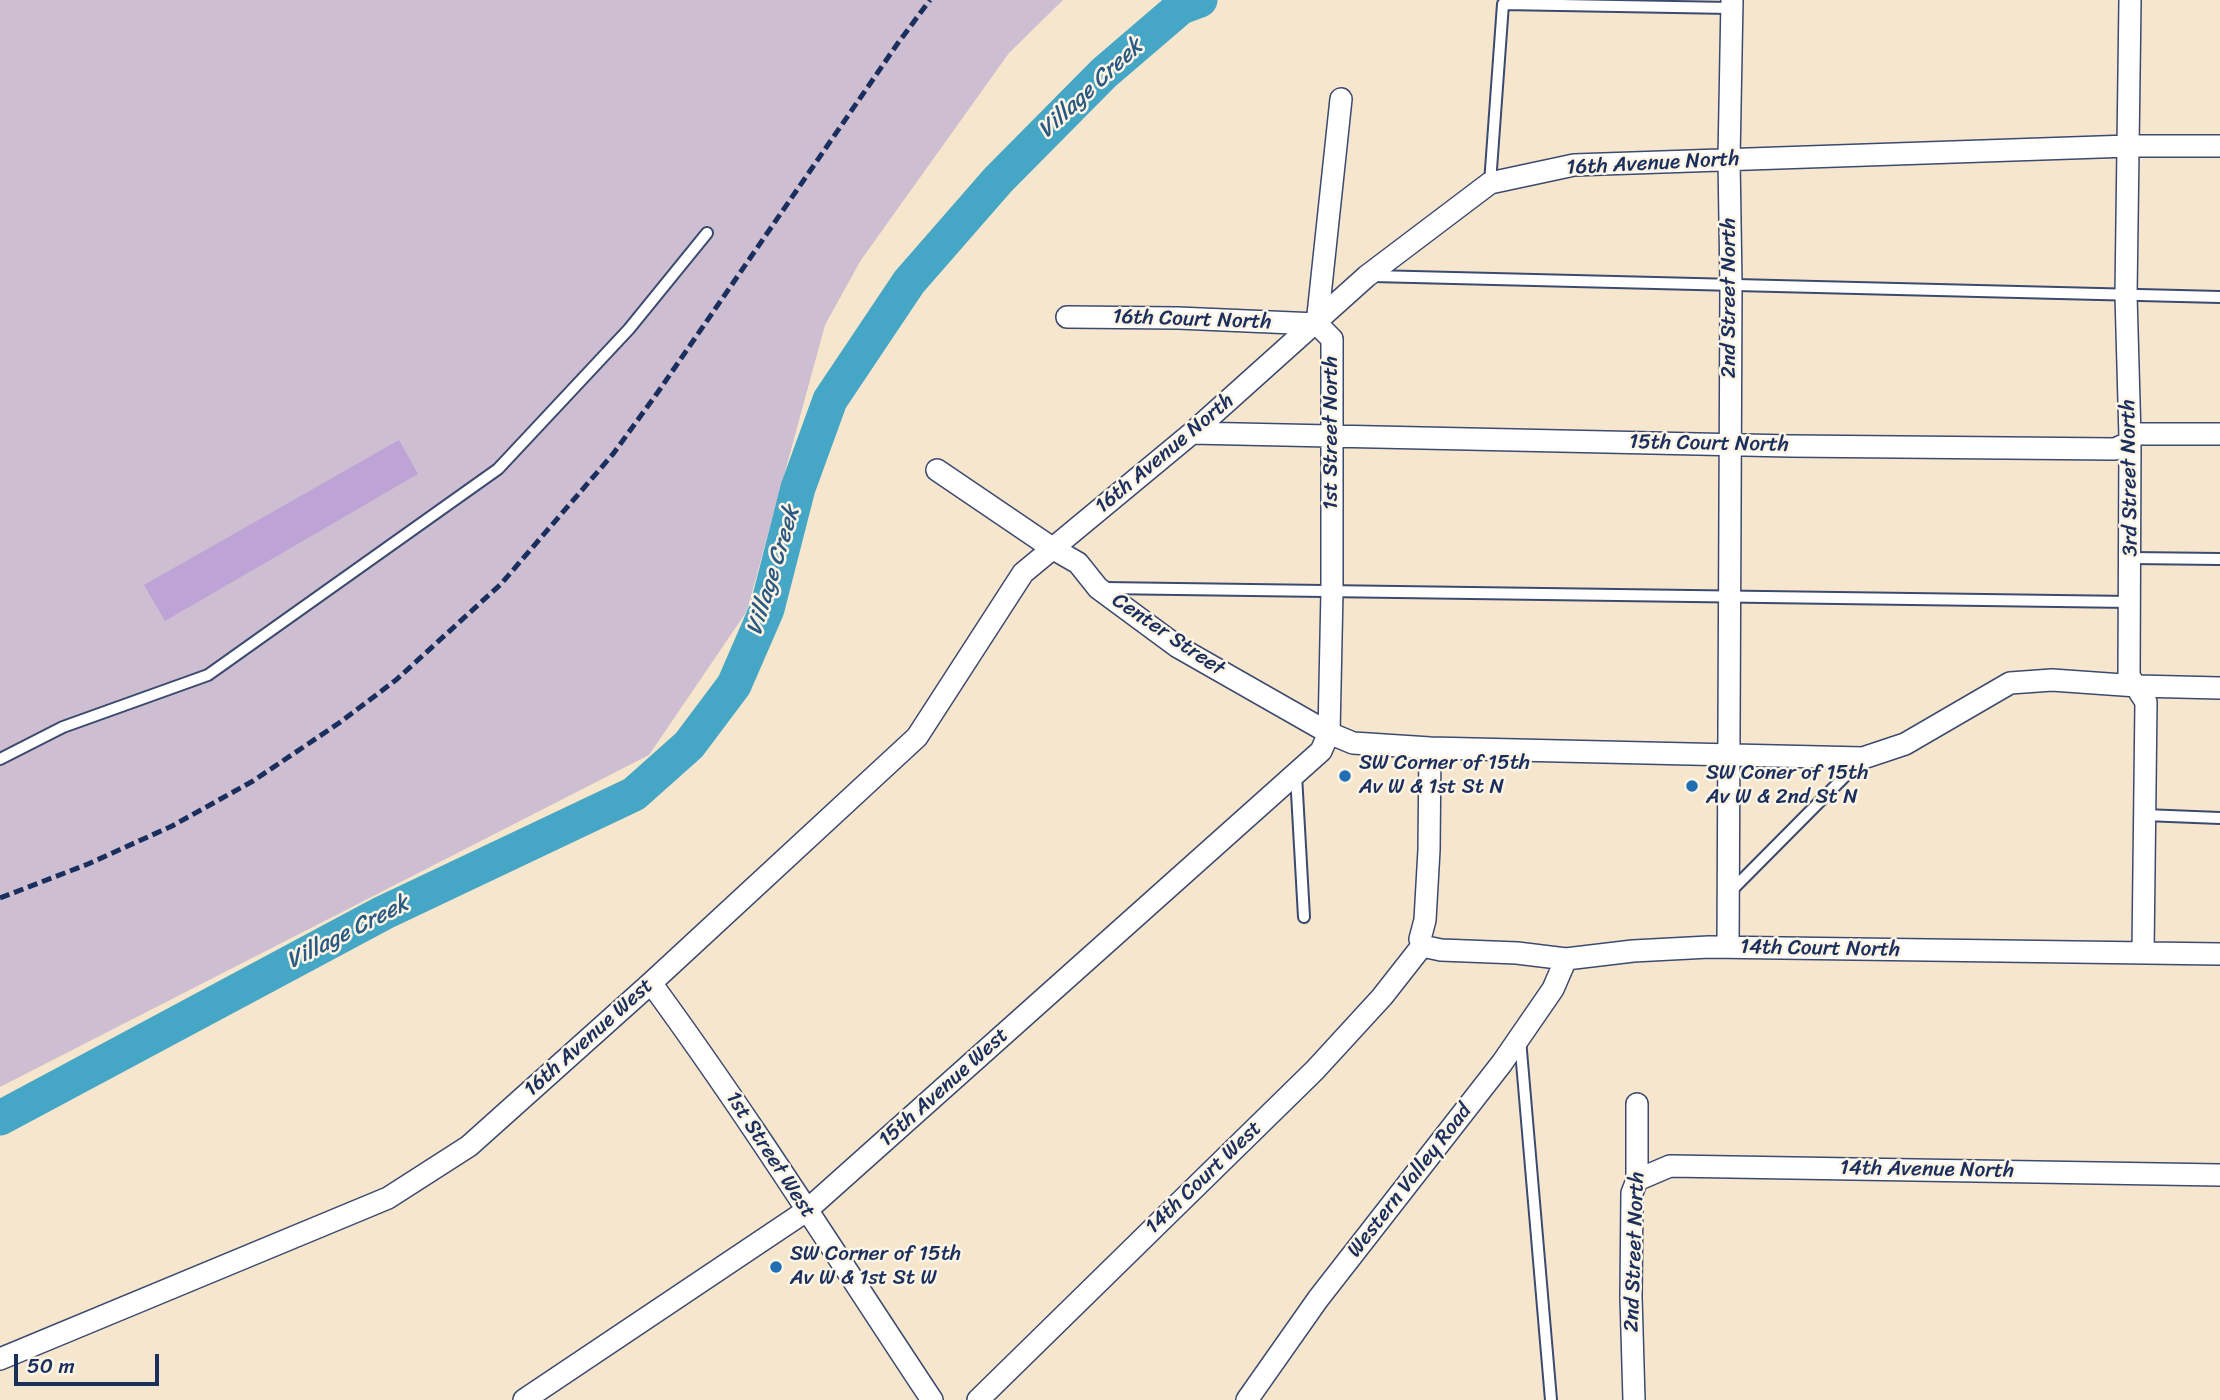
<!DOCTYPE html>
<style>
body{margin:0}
#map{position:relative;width:2220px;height:1400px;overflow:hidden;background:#f6e6cd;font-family:Sriracha,sans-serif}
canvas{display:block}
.scale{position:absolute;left:14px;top:1354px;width:145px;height:32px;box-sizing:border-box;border:4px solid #1b2f5e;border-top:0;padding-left:9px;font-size:21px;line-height:24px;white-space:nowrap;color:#1b2f5e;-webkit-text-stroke:5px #fcf5e5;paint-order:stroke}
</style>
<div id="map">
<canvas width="2220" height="1400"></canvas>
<div class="scale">50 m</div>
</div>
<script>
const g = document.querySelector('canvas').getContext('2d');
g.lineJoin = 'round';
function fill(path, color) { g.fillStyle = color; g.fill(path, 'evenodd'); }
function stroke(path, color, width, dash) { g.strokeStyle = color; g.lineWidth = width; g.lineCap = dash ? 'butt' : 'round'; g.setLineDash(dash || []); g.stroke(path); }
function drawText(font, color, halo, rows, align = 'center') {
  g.font = font + ' Sriracha,sans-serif'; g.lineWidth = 5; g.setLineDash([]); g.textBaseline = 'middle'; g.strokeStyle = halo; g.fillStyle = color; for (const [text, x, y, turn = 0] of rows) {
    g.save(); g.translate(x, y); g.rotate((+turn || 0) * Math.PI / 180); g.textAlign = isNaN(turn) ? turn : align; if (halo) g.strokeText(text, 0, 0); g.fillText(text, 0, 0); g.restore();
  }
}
const industrial = new Path2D(`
 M0,0H1063L1009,53L861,260L825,325L747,611L649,755L0,1087Z`);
const river = new Path2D(`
 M0,1118L383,913L634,794L689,745L734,685L767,609L798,488L830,400L909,282L998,180L1104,73L1181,7L1200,0`);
const building = new Path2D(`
 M399,440L418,474L165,621L144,585Z`);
const service = new Path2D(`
 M1490,183L1503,4L1731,8
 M1373,276L2220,297
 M2131,558L2220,559
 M1104,588L2131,602
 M0,759L63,727L208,675L498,469L629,329L707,233
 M1296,775L1304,917
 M2144,815L2220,818
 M1731,891L1863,758
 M1520,1039L1551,1400`);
const minor = new Path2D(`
 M2130,0L2126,295L2130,438L2129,676L2146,702L2143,952
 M1067,317L1178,318L1317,324
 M1192,433L1790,446L2115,449L2126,444L2136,434H2220
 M937,470L1052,548L1078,563L1098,588L1178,647L1329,733L1353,743L1430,748L1863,758L1905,744L2010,683L2052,680L2137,686L2220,688
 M1422,946L1441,950L1517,953L1566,959L1633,951L1709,947L2220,954
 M1422,946L1420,939L1425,920L1429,850L1430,748
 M1728,947L1731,285L1729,159L1732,0
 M651,983C750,1118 839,1260 932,1400
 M1637,1180L1670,1166L2220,1175
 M0,1359L388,1198L469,1146L651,983L917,737L1023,573L1192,433L1367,276L1490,183L1574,165L2129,146H2220
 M524,1400L806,1211L1321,751L1329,733L1332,591V339L1317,324L1341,99
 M978,1400L1315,1070L1382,997L1422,946
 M1247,1400L1318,1299L1502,1063L1553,989L1566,959
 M1634,1400L1631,1297L1632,1193L1637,1180V1104`);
const rail = new Path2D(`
 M0,898L88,864L172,826L253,781L339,723L396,680L501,584L613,454L658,392L898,43L930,0`);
const markers = [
 [1345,776,7,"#1f6fb2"],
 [1692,786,7,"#1f6fb2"],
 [776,1267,7,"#1f6fb2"]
];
const streetNames = [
 ["16th Avenue North",1653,164,-3],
 ["2nd Street North",1730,298,-90],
 ["16th Court North",1192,320,2],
 ["1st Street North",1332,433,-90],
 ["15th Court North",1709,444,1],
 ["16th Avenue North",1165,454,-40],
 ["3rd Street North",2130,478,-91],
 ["Center Street",1168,635,34],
 ["14th Court North",1820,949,1],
 ["16th Avenue West",589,1038,-42],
 ["15th Avenue West",944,1088,-42],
 ["1st Street West",770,1155,57],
 ["14th Avenue North",1927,1170,1],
 ["14th Court West",1204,1178,-44],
 ["Western Valley Road",1410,1181,-52],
 ["2nd Street North",1635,1252,-88]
];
const poiNames = [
 ["SW Corner of 15th",1359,764],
 ["Av W & 1st St N",1359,788],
 ["SW Coner of 15th",1706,774],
 ["Av W & 2nd St N",1706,798],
 ["SW Corner of 15th",790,1255],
 ["Av W & 1st St W",790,1279]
];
const waterNames = [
 ["Village Creek",1091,89,-43],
 ["Village Creek",774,571,-73],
 ["Village Creek",348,933,-27]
];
fill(industrial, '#cebed1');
stroke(river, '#45a6c5', 35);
fill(building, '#bea3d7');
stroke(service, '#3c4a6f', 14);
stroke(minor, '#3c4a6f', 24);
stroke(service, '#fff', 10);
stroke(minor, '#fff', 21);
stroke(rail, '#1b2f5e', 5, [10, 5]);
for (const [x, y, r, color] of markers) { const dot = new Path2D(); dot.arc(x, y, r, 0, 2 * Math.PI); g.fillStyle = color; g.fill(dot); stroke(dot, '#fcf5e5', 2.5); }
drawText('21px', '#1b2f5e', '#fcf5e5', streetNames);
drawText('21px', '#1b2f5e', '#fcf5e5', poiNames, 'left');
drawText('italic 23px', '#2a5982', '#fcf5e5', waterNames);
</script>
